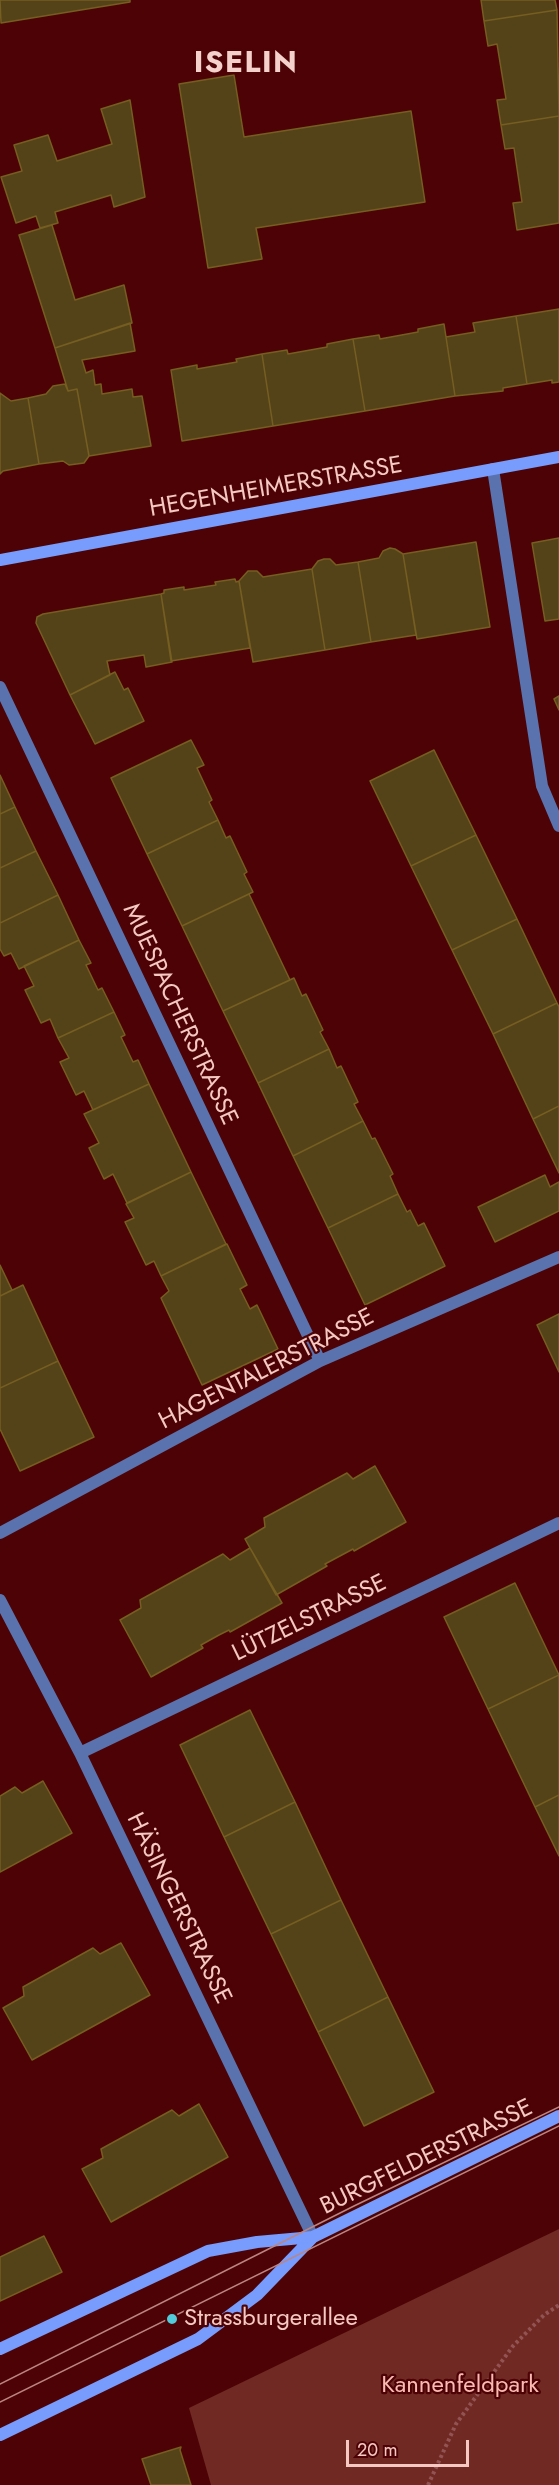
<!DOCTYPE html>
<meta charset="utf-8">
<style>
body{margin:0}
#map{position:relative;width:559px;height:2485px;overflow:hidden;background:#4d0305;font-family:Jost,sans-serif}
canvas{display:block}
.scale{position:absolute;left:346px;top:2440px;width:123px;height:27px;box-sizing:border-box;border:3px solid #f5c8c2;border-top:0;padding-left:8px;font-size:18px;line-height:21px;white-space:nowrap;color:#f5c8c2;-webkit-text-stroke:4px #4d0305;paint-order:stroke}
</style>
<div id="map">
<canvas width="559" height="2485"></canvas>
<div class="scale">20 m</div>
</div>
<script>
const g = document.querySelector('canvas').getContext('2d');
g.lineJoin = 'round';
function fill(path, color) { g.fillStyle = color; g.fill(path, 'evenodd'); }
function stroke(path, color, width, dash) { g.strokeStyle = color; g.lineWidth = width; g.lineCap = dash ? 'butt' : 'round'; g.setLineDash(dash || []); g.stroke(path); }
function drawText(font, color, halo, rows, align = 'center') {
  g.font = font + ' Jost,sans-serif'; g.lineWidth = 4.5; g.setLineDash([]); g.textBaseline = 'middle'; g.strokeStyle = halo; g.fillStyle = color; for (const [text, x, y, turn = 0] of rows) {
    g.save(); g.translate(x, y); g.rotate((+turn || 0) * Math.PI / 180); g.textAlign = isNaN(turn) ? turn : align; if (halo) g.strokeText(text, 0, 0); g.fillText(text, 0, 0); g.restore();
  }
}
const green = new Path2D(`
 M559,2229V2485H211L189,2408Z`);
const building = new Path2D(`
 M0,0H130V2L1,23Z
 M481,0H555L557,10L484,21Z
 M557,10L559,116L501,125L497,100L506,99L497,44L488,46L484,21Z
 M234,75L244,137L411,111L425,202L256,228L262,259L208,268L179,84Z
 M130,100L145,197L114,207L111,195L55,212L58,223L40,228L36,216L16,223L1,177L22,171L14,145L48,135L57,161L112,144L101,109Z
 M559,116V223L517,230L513,203L522,202L514,148L505,149L501,125Z
 M52,225L75,300L124,285L132,323L55,348L19,235Z
 M559,309V382L552,383V380L527,384L516,316Z
 M516,316L527,384L503,388V391L455,396L446,337L475,332L473,323Z
 M130,323L135,351L82,360L86,373L93,370L95,385L101,384L102,394L132,389L133,397L142,396L151,446L89,456L77,389L68,391L55,348Z
 M444,324L455,396L365,411L353,339L379,335L380,339L418,332V329Z
 M353,339L365,411L273,426L262,354L287,350L288,354L327,347V344Z
 M262,354L273,426L182,441L171,370L197,365V369L237,362L236,359Z
 M65,384L68,391L77,389L89,456L84,463L69,465L63,461L39,464L28,398L46,394L53,386Z
 M0,393L11,401L28,398L39,464L3,471L0,474Z
 M559,538V619L545,621L532,543Z
 M476,542L490,627L417,639L403,554Z
 M390,548L395,549L403,554L416,635L371,642L358,562L379,558L383,551Z
 M324,559H330L336,565L358,562L371,642L325,650L312,569L318,561Z
 M312,569L325,650L253,662L239,581L248,571H257L263,577Z
 M235,579L236,582L239,581L250,648L171,661L161,594L164,593V590L184,587V590L216,585L215,582Z
 M161,594L172,662L146,667L144,655L107,661L110,675L70,695L36,623L37,617L43,614Z
 M115,672L124,690L128,688L144,721L95,744L70,695Z
 M559,696V710L554,699Z
 M191,740L204,765L197,768L212,800L209,802L218,820L147,854L111,778Z
 M434,750L476,835L411,866L370,781Z
 M0,775L15,807L0,814Z
 M15,807L36,851L0,868V814Z
 M218,820L226,838L230,836L247,872L244,874L253,892L182,926L147,854Z
 M476,835L517,919L452,950L411,866Z
 M36,851L58,895L0,923V868Z
 M249,894L290,980L223,1011L182,926Z
 M58,895L79,940L19,969L11,953L4,956L0,949V923Z
 M517,919L557,1003L493,1034L452,950Z
 M79,940L91,963L86,965L98,990L102,988L114,1012L58,1038L50,1019L41,1023L25,990L34,986L24,966Z
 M294,978L302,996L306,994L323,1030L320,1032L329,1049L258,1083L223,1011Z
 M557,1003L559,1007V1106L533,1119L493,1034Z
 M114,1012L125,1035L121,1037L133,1062L138,1060L149,1084L93,1110L84,1091L76,1095L60,1062L69,1058L58,1038Z
 M329,1049L337,1068L341,1066L358,1102L354,1104L363,1121L293,1156L258,1083Z
 M149,1084L191,1172L127,1203L113,1174L104,1179L89,1148L99,1143L84,1114Z
 M559,1106V1173L533,1119Z
 M363,1121L372,1139L375,1138L393,1174L390,1176L398,1194L328,1228L293,1156Z
 M191,1172L226,1244L161,1276L154,1261L146,1265L125,1222L134,1218L126,1204Z
 M545,1175L550,1187L559,1182V1211L495,1242L478,1207Z
 M398,1194L407,1212L410,1210L418,1226L424,1223L445,1266L365,1305L328,1228Z
 M227,1244L247,1285L240,1289L250,1309L257,1305L278,1349L202,1385L161,1298L169,1291L161,1276Z
 M0,1265L12,1290L0,1296Z
 M23,1285L58,1361L0,1388V1296Z
 M559,1314V1372L537,1325Z
 M58,1361L94,1437L20,1471L0,1429V1388Z
 M375,1466L406,1522L354,1551L353,1549L325,1564L327,1566L276,1595L245,1539L265,1527L264,1518L347,1473L353,1479Z
 M250,1548L282,1603L230,1632L229,1630L219,1635L201,1645L203,1648L151,1677L120,1620L141,1608L140,1600L223,1554L230,1560Z
 M515,1583L559,1675L488,1709L444,1617Z
 M559,1675V1795L535,1807L488,1709Z
 M250,1710L295,1802L224,1837L180,1745Z
 M43,1781L72,1833L0,1872V1796L15,1787L22,1793Z
 M559,1795V1856L535,1807Z
 M295,1802L341,1900L271,1934L224,1837Z
 M341,1900L388,1997L318,2032L271,1934Z
 M121,1943L150,1995L32,2060L3,2008L24,1996L23,1987L93,1948L100,1954Z
 M388,1997L434,2092L364,2126L318,2032Z
 M199,2104L228,2157L111,2222L82,2169L103,2158L101,2149L172,2110L179,2116Z
 M44,2236L62,2272L0,2301V2257Z
 M181,2447L180,2450L191,2485H151L142,2459Z`);
const path = new Path2D(`
 M428,2485L456,2424L513,2346L544,2315L559,2305`);
const street = new Path2D(`
 M493,469L542,786L559,826
 M0,687L320,1361
 M0,1533L320,1361L559,1257
 M0,1600L80,1753L313,2237
 M80,1753L559,1523`);
const secondary = new Path2D(`
 M0,560L559,457
 M0,2349L208,2251L257,2242L313,2237L559,2116
 M0,2435L198,2339L257,2295L313,2237`);
const tram = new Path2D(`
 M0,2384L354,2206L559,2107
 M0,2402L559,2126`);
const markers = [
 [172,2319,6,"#53cbda"]
];
const streetNames = [
 ["HEGENHEIMERSTRASSE",276,488,-10],
 ["MUESPACHERSTRASSE",179,1015,65],
 ["HAGENTALERSTRASSE",267,1370,-27],
 ["LÜTZELSTRASSE",310,1619,-26],
 ["HÄSINGERSTRASSE",178,1909,64],
 ["BURGFELDERSTRASSE",427,2158,-26]
];
const poiNames = [
 ["Strassburgerallee",184,2319]
];
const parkNames = [
 ["Kannenfeldpark",460,2386]
];
const districtNames = [
 ["ISELIN",246,65]
];
fill(green, '#712924');
fill(building, '#544319');
stroke(building, '#765e21', 1.5);
stroke(path, '#925453', 4, [3, 3]);
stroke(street, '#5a72ae', 12);
stroke(secondary, '#779cfd', 12);
stroke(tram, '#bc8582', 1.5);
for (const [x, y, r, color] of markers) { const dot = new Path2D(); dot.arc(x, y, r, 0, 2 * Math.PI); g.fillStyle = color; g.fill(dot); stroke(dot, '#4d0305', 2); }
drawText('24px', '#f5c8c2', '#4d0305', streetNames);
drawText('24px', '#f5c8c2', '#4d0305', poiNames, 'left');
drawText('24px', '#fabab2', '#4d0305', parkNames);
g.letterSpacing = '1.5px';
drawText('bold 30px', '#f5d1cc', '#4d0305', districtNames);
g.letterSpacing = '0px';
</script>
